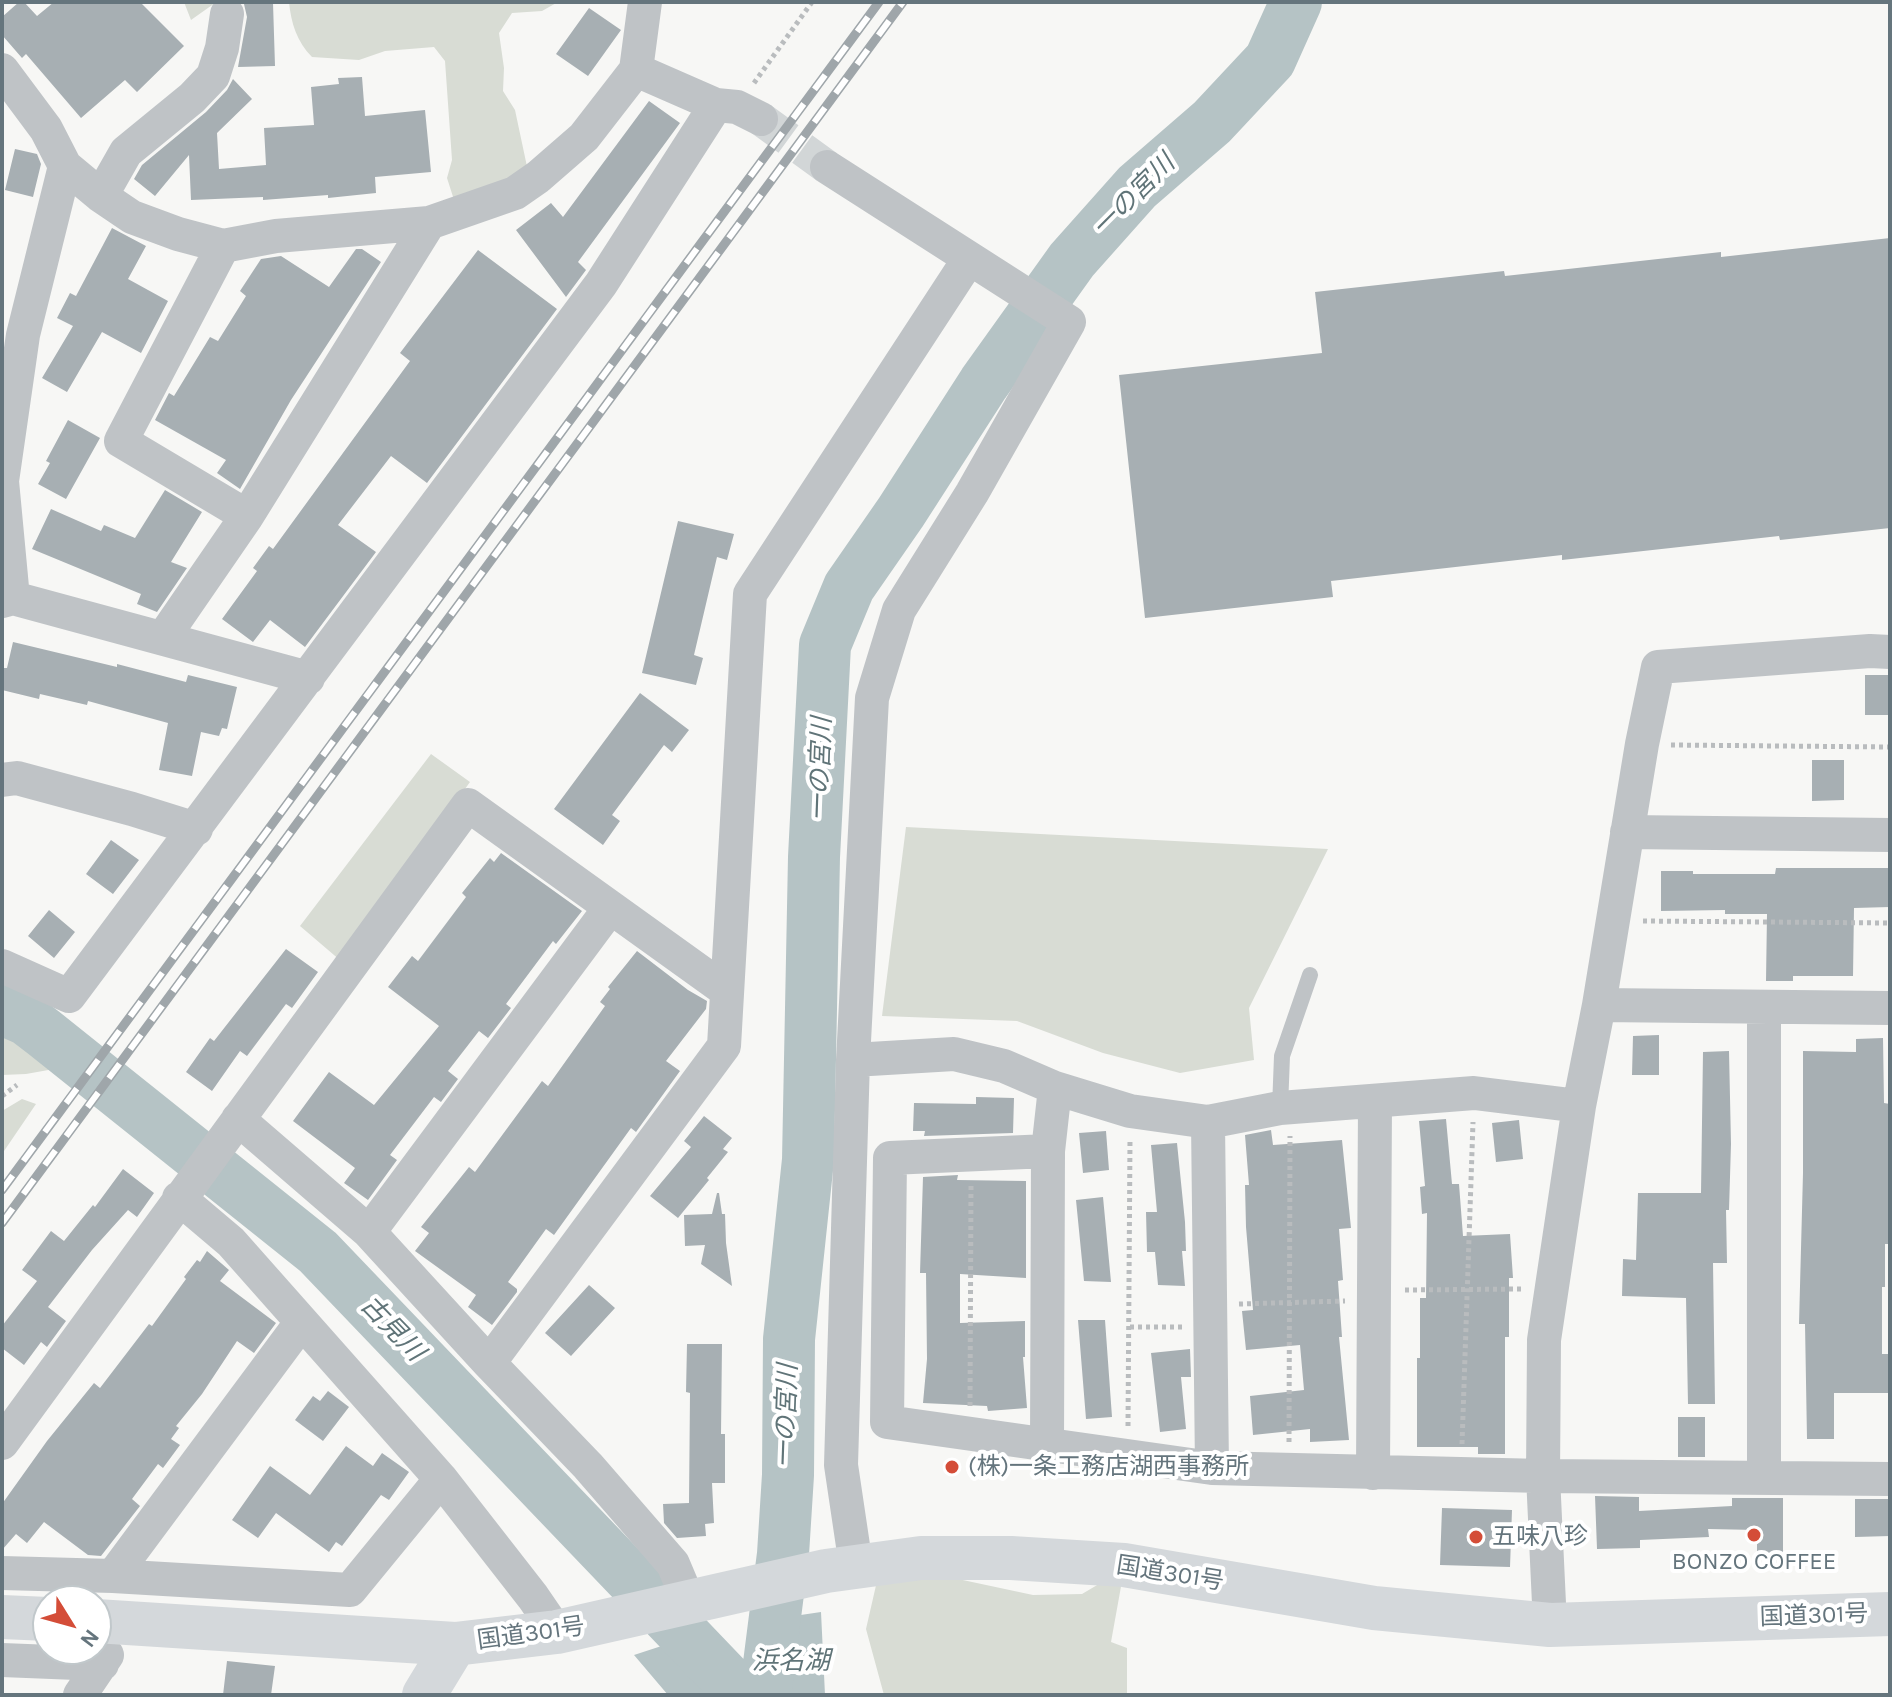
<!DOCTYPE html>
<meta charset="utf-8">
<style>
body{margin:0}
#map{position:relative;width:1892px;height:1697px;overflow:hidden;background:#f7f7f5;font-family:Karla,sans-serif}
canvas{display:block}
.frame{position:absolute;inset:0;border:4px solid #65757d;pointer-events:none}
.north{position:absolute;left:32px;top:1585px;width:80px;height:80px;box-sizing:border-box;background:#fff;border:2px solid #c1c8cb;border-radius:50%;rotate:127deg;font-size:22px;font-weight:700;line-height:32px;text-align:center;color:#65757d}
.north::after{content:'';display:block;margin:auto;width:28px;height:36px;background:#d44d38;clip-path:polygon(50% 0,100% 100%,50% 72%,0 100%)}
</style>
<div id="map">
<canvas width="1892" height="1697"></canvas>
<div class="frame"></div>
<div class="north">N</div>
</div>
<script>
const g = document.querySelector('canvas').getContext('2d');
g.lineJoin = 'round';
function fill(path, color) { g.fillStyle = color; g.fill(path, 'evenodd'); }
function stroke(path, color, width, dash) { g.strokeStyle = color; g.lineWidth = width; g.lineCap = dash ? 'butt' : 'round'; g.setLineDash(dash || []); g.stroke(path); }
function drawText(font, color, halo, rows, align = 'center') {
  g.font = font + ' Karla,"Noto Sans JP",sans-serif'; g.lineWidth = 8; g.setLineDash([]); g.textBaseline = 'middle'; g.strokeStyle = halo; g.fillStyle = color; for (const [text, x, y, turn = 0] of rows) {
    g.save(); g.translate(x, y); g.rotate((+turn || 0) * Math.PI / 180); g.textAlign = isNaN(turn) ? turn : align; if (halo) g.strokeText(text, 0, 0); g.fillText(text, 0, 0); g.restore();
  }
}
const green = new Path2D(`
 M184,2H214L215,3L191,20Z
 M289,2H558L542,11L512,13L499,33L504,68L503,91L515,110L529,176L455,203L447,178L452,160L445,61L434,47L385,51L359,60L312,57C297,42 291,23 289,2Z
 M431,754L470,782L341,961L300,926Z
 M906,827L1328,849L1249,1008L1254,1060L1180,1073L1103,1053L1017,1021L882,1016Z
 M2,1030L23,1040L54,1069L26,1074L2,1075Z
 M22,1099L36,1104L2,1154V1111Z
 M958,1579L1033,1595L1082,1594L1104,1581H1122L1111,1642L1127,1648V1695H884L866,1629L877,1581Z`);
const water = new Path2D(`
 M821,1612L825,1695H668L634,1655L683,1639C704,1663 717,1690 750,1687L767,1620Z`);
const river = new Path2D(`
 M2,1009L27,1020L44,1033L318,1252L742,1695
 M765,1695L783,1554L788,1475L789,1339L808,1160L814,857L825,645L849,587L901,512L984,383L1072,260L1137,187L1212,122L1270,60L1296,2`);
const building = new Path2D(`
 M19,2H24L37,16L54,2H140L184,46L137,92L125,80L81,118L26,54L22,58L2,35V17Z
 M273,3L275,66L238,67L247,17L244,4Z
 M589,8L621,30L588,76L556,54Z
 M362,77L365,116L425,110L431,172L375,177L376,193L328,198V195L263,200V197L191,200L189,155L155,196L134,179L142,165L206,112L227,90L233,79L252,99L217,133L219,169L266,165L264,128L314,125L311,87L339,84L338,78Z
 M649,101L680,123L578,262L586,270L566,297L516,230L551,203L563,217Z
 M15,149L37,154L41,164L33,197L5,190Z
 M112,228L146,246L128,279L168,301L141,353L102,332L67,392L42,378L73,326L57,318L70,293L76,296Z
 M1890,238V528L1780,540L1779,536L1562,560V555L1331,581L1333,597L1145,618L1119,375L1322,353L1315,292L1504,271L1505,276L1721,252V257Z
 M356,249H362L381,262L291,400L240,489L217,473L226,460L155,420L169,393L174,396L210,337L218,341L246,296L240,291L261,259L281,256L329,287Z
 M478,250L557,309L427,483L391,456L338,525L376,552L305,647L270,620L253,642L222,619L257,571L253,568L269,546L273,549L410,361L400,353Z
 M68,420L100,438L66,499L38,484L50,463L46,461Z
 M165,490L202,512L171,562L187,568L157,612L137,604L141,594L32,549L51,509L101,531L104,525L135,538Z
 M678,521L734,534L727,560L717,557L694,655L703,658L696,685L642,673Z
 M13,642L117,667V664L186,682L188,675L237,687L227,729L222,728L219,736L201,732L192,776L159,770L168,723L88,701L87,705L40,694L39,699L2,690V668H7Z
 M1865,675H1890V715H1865Z
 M640,693L689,730L672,752L664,745L612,815L620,821L603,845L554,809Z
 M1812,760H1844V800L1812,801Z
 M111,840L139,860L113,894L86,874Z
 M501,853L582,911L556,944L553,941L506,1004L511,1008L488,1038L479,1031L448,1071L458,1079L441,1102L434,1097L390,1155L397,1160L368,1200L344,1183L355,1168L293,1121L329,1072L374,1105L439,1026L388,987L412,956L418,961L466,897L462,893L490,858L494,862Z
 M1776,868H1890V907L1854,908L1853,976H1793V981H1766L1767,914H1725V910L1661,911V871H1693V874H1775Z
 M49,910L75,932L54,958L28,936Z
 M286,949L318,972L292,1008L286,1004L247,1056L240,1051L212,1091L186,1072L210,1038L214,1041Z
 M637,951L688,990L707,1001L706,1009L666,1061L680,1071L636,1132L631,1128L554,1235L546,1229L508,1282L517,1289V1292L492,1325L468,1307L476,1295L415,1251L429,1233L421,1227L469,1167L475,1172L542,1081L548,1086L605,1006L600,1002L610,989L608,987Z
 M1659,1035V1075H1632L1633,1036Z
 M1883,1038L1884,1103L1890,1104L1888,1244H1885V1287H1882V1354H1888V1393H1834V1439H1807L1805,1324H1799L1803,1173V1051L1856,1052V1039Z
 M1729,1051L1731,1144L1729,1210H1726L1727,1263H1713L1715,1404H1688L1686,1298L1622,1296L1623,1259L1636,1260L1638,1193H1701L1703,1052Z
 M976,1097L1014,1098L1013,1133L924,1136L925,1131H913L914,1103L976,1104Z
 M704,1116L732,1138L723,1149L728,1152L707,1178L709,1180L678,1218L650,1196L691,1147L684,1141Z
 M1446,1119L1452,1184H1459L1463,1236L1510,1234L1513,1278H1509V1337H1505V1454H1478V1447H1417V1358H1420V1298H1426L1427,1213L1422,1214L1420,1187L1425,1186L1419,1121Z
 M1519,1120L1523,1159L1496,1162L1492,1123Z
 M1271,1130L1273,1145L1342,1140L1351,1228L1339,1229L1343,1280L1338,1281L1342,1337H1339L1349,1440L1310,1442V1429L1253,1435L1250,1396L1304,1390L1300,1345L1246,1350L1242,1311L1253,1310L1246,1227L1245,1185H1249L1245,1135Z
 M1106,1131L1109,1170L1083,1173L1079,1133Z
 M1177,1143L1185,1222L1186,1251H1182L1185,1286L1158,1285L1155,1252H1147L1146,1212H1157L1151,1145Z
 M123,1169L154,1193L137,1217L128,1210L92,1250L48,1307L66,1321L47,1347L41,1342L24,1365L2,1348V1326L37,1281L22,1270L51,1231L64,1241L93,1205L95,1207Z
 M958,1175L957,1180L1026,1181V1278L960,1274V1323L1025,1321V1357H1023L1027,1408L988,1411L987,1406L923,1403L927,1359L926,1273H920L923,1177Z
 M717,1193H719L722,1214H725L726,1243L732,1286L701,1264L705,1245L685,1246L684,1215L712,1214Z
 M1103,1197L1111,1282L1084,1281L1076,1200Z
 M207,1251L229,1270L220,1281L276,1323L254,1353L237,1341L202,1394L176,1426L179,1428L171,1439L180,1445L163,1468L158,1464L132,1499L140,1506L101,1556L88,1555L44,1522L27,1543L16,1534L2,1550V1504L47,1441L94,1383L100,1388L149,1324L152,1326L186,1279L184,1277L197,1260L200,1262Z
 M589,1285L615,1308L571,1356L545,1333Z
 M1078,1320H1105L1112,1417L1086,1419Z
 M687,1344H722L721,1434H725V1483H712L714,1523L705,1524L706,1536L677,1538L664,1523L663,1504L689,1503L690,1393L686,1392Z
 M1190,1349L1191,1377H1181L1186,1429L1160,1432L1151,1353Z
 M328,1391L349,1407L323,1441L295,1420L313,1396L320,1401Z
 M1678,1417H1705V1457H1678Z
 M346,1446L373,1466L382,1453L409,1472L389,1500L381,1495L342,1546L336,1542L329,1552L276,1513L258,1538L232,1520L270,1466L310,1495Z
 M1595,1496L1639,1497V1511L1732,1506V1498H1783V1557L1757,1558V1530L1708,1529L1709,1537L1640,1540V1548L1597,1549Z
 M1855,1499H1890V1536L1855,1537Z
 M1442,1508L1512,1510L1510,1567L1440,1565Z
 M227,1661L275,1666L271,1695H223Z`);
const minorTunnel = new Path2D(`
 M761,119L827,167`);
const path = new Path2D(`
 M754,83L812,2
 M1671,745L1890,747
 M1643,921L1890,923
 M2,1096L17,1085
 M1405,1290L1523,1289
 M1239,1304L1345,1301
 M1130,1327H1182
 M970,1406L971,1184
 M1128,1426L1130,1140
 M1289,1442L1290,1136
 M1462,1444L1473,1122`);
const service = new Path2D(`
 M1280,1108L1282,1056L1310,975`);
const minor = new Path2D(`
 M2,70L46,129L65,166L101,196L132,217L178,234L223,246L276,236L429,223L515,193L538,177L584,137L636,70L645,2
 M636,70L716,105L737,107L761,119
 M827,167L1069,322L972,493L899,610L872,698L853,1060L954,1054L1004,1066L1055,1088L1130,1111L1208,1122L1280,1108L1474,1093L1579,1106
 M101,196L126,152L192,98L213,76L222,48L227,14
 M223,246L121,441L247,516
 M13,598L2,481L23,335L65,166
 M2,601L13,598L308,678
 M163,638L247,516L429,223
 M2,780L17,778L132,809L196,829
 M1627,832L1890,835
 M2,966L69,996L601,284L716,105
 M1599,1005L1890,1008
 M853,1060L841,1465L856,1566
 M238,1119L369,1232L489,1363L724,1046L750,594L969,259
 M1208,1122L1212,1468
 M1048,1151L890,1158L887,1422L1212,1468L1543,1476L1890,1479
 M179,1198L231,1242L441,1479L533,1597L557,1632
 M369,1232L610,908
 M489,1363L588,1466L673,1564L689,1602
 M2,1443L468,805L727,991
 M1047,1443L1048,1151L1055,1088
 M1373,1473L1375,1102
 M1764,1476V1008
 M2,1573L113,1576L350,1590L441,1479
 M113,1576L301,1323
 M1550,1625L1543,1476L1544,1340L1579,1106L1599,1005L1642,744L1658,667L1870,651L1890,652
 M2,1660L102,1664
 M80,1695L107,1655`);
const trunk = new Path2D(`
 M2,1617L48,1619
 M96,1621L455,1644L557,1632L826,1571L921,1558H1011L1124,1565L1374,1608L1550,1625L1890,1614
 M424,1695L455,1644`);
const rail = new Path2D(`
 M2,1190L879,2
 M2,1223L903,2`);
const markers = [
 [952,1467,8,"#d44d38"],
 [1754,1535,8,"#d44d38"],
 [1476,1537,8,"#d44d38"]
];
const poiNames = [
 ["(株)一条工務店湖西事務所",968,1467],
 ["五味八珍",1492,1537],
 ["BONZO COFFEE",1754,1562,"center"]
];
const streetNames = [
 ["国道301号",1170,1574,9],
 ["国道301号",1814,1616,-2],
 ["国道301号",531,1634,-8]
];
const waterNames = [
 ["一の宮川",1134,196,-45],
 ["一の宮川",821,769,-88],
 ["古見川",392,1329,46],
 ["一の宮川",787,1416,-88],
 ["浜名湖",791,1662]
];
fill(green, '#d8dcd4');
fill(water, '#b5c3c5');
stroke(river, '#b5c3c5', 52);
fill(building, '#a7afb3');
stroke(minorTunnel, '#d2d6d7', 34, [34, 17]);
stroke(path, '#b9bcbe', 5, [4, 4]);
stroke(service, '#bfc3c6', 16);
stroke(minor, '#bfc3c6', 34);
stroke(trunk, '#d4d8db', 44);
stroke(rail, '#9fa6aa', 9);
stroke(rail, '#fff', 6, [18]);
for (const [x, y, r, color] of markers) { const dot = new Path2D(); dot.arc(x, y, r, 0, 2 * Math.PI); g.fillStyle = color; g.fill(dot); stroke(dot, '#fff', 3); }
drawText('24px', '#65757d', '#fff', poiNames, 'left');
drawText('24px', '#65757d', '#fff', streetNames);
drawText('italic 26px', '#607478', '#fff', waterNames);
</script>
